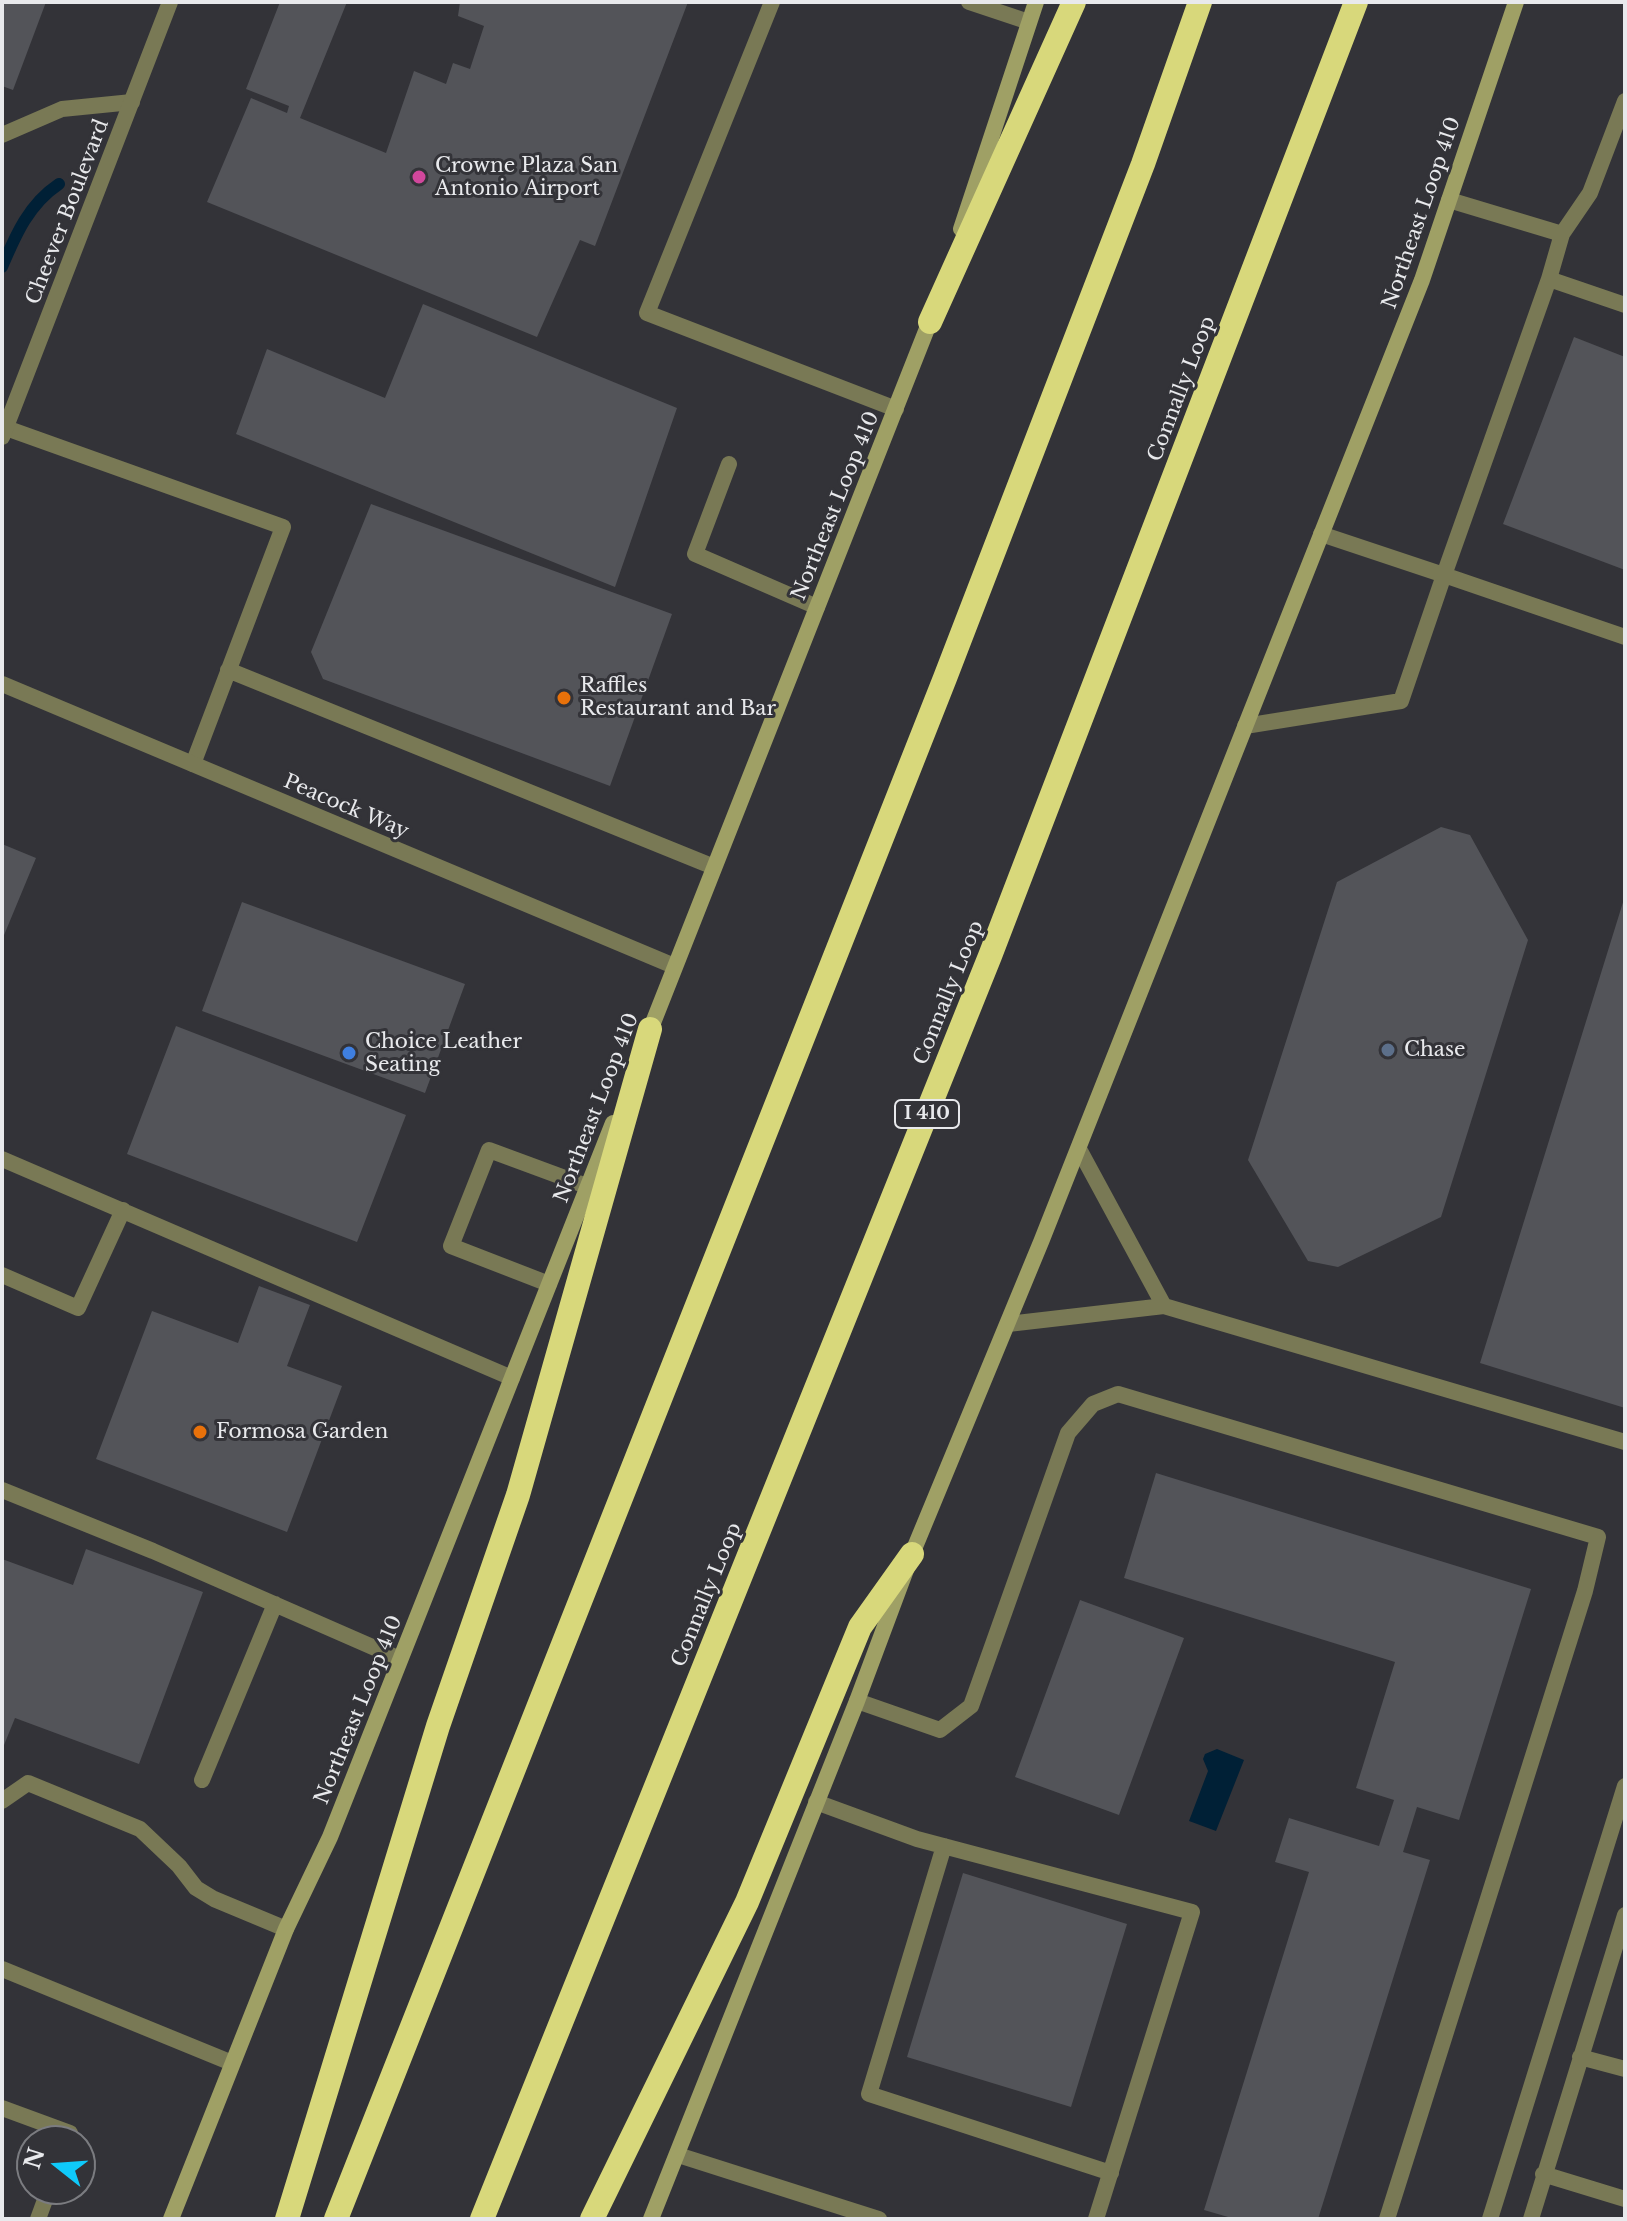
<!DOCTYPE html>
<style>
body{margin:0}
#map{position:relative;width:1627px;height:2221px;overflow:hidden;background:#333338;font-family:"Libre Baskerville",serif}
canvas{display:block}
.frame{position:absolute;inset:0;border:4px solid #e8e9ec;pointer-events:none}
.north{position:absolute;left:16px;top:2125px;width:80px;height:80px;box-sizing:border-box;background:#333338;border:2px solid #7b7c80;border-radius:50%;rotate:287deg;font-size:22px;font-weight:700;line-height:32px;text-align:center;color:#e8e9ec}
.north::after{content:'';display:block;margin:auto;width:28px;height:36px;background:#0fcafa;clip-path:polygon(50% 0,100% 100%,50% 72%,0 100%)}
</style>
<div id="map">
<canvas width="1627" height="2221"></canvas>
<div class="frame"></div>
<div class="north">N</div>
</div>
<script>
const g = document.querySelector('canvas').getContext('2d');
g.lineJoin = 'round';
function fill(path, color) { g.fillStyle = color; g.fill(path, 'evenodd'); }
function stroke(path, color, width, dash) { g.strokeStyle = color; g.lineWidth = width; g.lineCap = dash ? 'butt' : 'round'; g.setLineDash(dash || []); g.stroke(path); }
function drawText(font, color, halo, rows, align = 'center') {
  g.font = font + ' "Libre Baskerville",serif'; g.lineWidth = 6; g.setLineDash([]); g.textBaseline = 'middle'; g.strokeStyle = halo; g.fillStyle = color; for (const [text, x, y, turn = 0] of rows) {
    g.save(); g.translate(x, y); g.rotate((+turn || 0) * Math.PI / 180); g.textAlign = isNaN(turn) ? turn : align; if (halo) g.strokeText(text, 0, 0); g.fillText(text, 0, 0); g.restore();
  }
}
const water = new Path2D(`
 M1217,1749L1244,1760L1216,1831L1189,1821L1208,1771L1203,1759L1205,1754Z`);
const stream = new Path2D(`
 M2,267C16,234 29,204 59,184`);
const building = new Path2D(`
 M2,2H46L13,90L2,86Z
 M280,2H347L300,118L386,153L414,71L446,84L453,63L470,69L484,26L458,16L460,2H688L595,246L580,240L537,337L207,202L251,98L287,113L289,106L246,89Z
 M423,304L677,408L615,587L236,434L267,349L385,398Z
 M1574,337L1625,357V570L1503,524Z
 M371,504L672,614L610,786L323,679L311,652Z
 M1441,827L1470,835L1528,940L1441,1217L1338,1267L1308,1261L1248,1160L1337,882Z
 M2,844L36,858L2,940Z
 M1624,899H1625V1408L1480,1363Z
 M242,902L465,984L425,1093L202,1011Z
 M176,1026L406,1115L357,1242L127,1154Z
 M259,1286L310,1305L287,1366L342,1386L287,1532L96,1459L152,1311L238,1343Z
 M1156,1473L1531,1589L1459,1820L1417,1807L1403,1852L1430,1860L1318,2219H1235L1204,2210L1309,1872L1275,1862L1289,1818L1379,1846L1394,1800L1356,1788L1395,1662L1124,1578Z
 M86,1549L203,1592L139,1764L15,1718L2,1750V1559L73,1585Z
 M1080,1600L1184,1638L1119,1815L1015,1777Z
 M963,1873L1127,1924L1071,2107L907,2057Z`);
const service = new Path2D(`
 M772,2L647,313L896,409
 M969,2L1029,22
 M2,135L62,109L132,102
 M1449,200L1562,234L1549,279L1625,305
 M1562,234L1590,193L1625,101
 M1549,279L1444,575L1625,637
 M6,428L283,527L193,764
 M729,464L695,554L817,607
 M228,670L714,867
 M1245,726L1401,701L1444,575L1321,534
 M2,1159L512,1378
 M2,1275L78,1308L123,1210
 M549,1284L451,1246L489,1150L600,1191
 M1164,1306L1625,1442
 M1008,1324L1164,1306L1079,1149
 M2,1490L153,1551L400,1659
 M857,1701L940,1730L971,1706L1068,1433L1093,1404L1118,1394L1598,1537L1585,1591L1387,2219
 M202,1780L275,1604
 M2,1801L28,1783L140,1829L179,1866L196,1888L214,1899L286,1929
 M816,1802L917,1839L1192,1912L1096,2219
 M944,1846L869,2094L1111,2173
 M1580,2057L1625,2069
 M2,2108L70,2133L67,2141
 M1543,2174L1625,2199
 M38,2219L49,2189
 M1490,2219L1625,1786
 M1531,2219L1625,1915`);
const minor = new Path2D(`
 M2,437L170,2
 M2,684L674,966
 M2,1969L232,2063`);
const tertiary = new Path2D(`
 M678,2155L879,2219`);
const secondary = new Path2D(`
 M961,229L1036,2
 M647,1038L932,316
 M171,2219L286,1929L330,1837L613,1123
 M651,2219L857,1701L912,1554L1041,1242L1422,280L1516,2`);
const motorway = new Path2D(`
 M930,322L1074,2
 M287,2219L438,1726L518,1495L650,1029
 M336,2219L945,678L1143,164L1200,2
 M482,2219L990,956L1356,2
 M592,2219L747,1902L860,1627L912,1554`);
const markers = [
 [419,177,8,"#d1479c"],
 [564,698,8,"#e8710a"],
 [1388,1050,8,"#5c6f8a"],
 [349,1053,8,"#3f7fe0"],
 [200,1432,8,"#e8710a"]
];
const shields = [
 [927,1114,64]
];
const shieldNames = [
 ["I 410",927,1114]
];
const poiNames = [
 ["Crowne Plaza San",435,166],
 ["Antonio Airport",435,189],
 ["Raffles",580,686],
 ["Restaurant and Bar",580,709],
 ["Choice Leather",365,1042],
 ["Seating",365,1065],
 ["Chase",1404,1050],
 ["Formosa Garden",216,1432]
];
const streetNames = [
 ["Cheever Boulevard",68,212,-69],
 ["Northeast Loop 410",1422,213,-71],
 ["Connally Loop",1182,389,-69],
 ["Northeast Loop 410",836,506,-68],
 ["Peacock Way",346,807,23],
 ["Connally Loop",949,993,-68],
 ["Northeast Loop 410",597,1108,-69],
 ["Connally Loop",707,1595,-68],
 ["Northeast Loop 410",359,1710,-68]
];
fill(water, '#002036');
stroke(stream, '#002036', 12);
fill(building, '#535459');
stroke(service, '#797955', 16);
stroke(minor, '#797955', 16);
stroke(tertiary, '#797955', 16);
stroke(secondary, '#9fa065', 16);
stroke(motorway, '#d8d87b', 24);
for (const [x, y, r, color] of markers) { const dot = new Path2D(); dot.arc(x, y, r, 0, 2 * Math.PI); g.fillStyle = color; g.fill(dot); stroke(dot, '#333338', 3); }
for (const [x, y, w] of shields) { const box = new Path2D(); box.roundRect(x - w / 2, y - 14, w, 28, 6); g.fillStyle = '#333338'; g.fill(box); stroke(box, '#e8e9ec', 2); }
drawText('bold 18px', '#e8e9ec', null, shieldNames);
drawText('20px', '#e8e9ec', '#333338', poiNames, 'left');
drawText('20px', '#e8e9ec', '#333338', streetNames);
</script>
